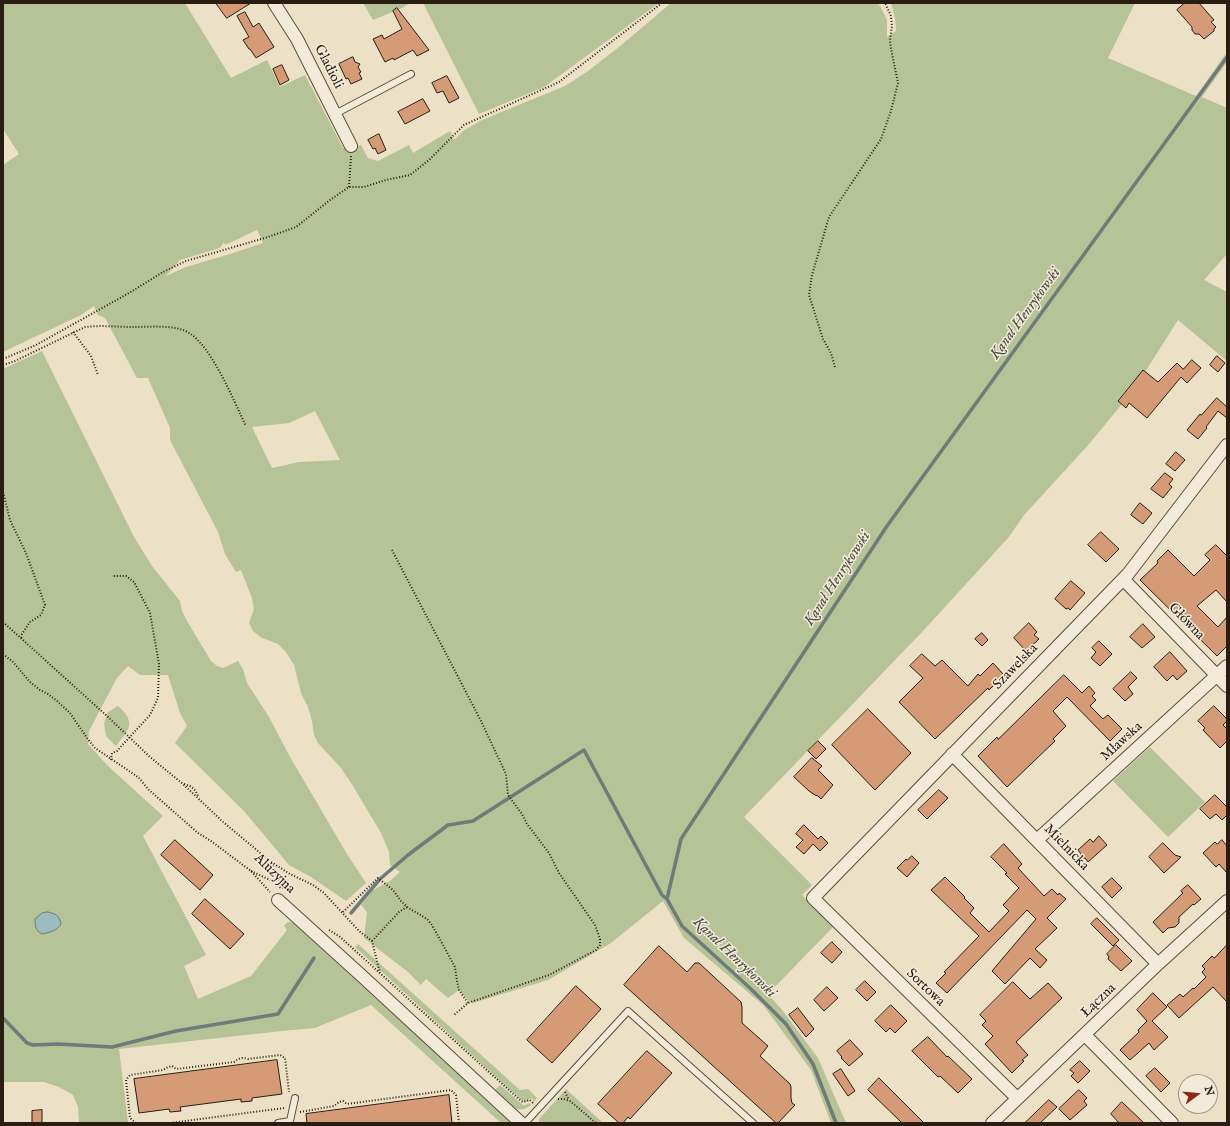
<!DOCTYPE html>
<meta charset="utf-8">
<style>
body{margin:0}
#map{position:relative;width:1230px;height:1126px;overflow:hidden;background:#ece0c6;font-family:"IM FELL English",serif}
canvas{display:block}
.frame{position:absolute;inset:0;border:4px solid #291c11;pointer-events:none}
.north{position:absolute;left:1178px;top:1074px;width:40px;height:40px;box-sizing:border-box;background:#f3ebda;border:1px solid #a2988a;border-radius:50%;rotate:74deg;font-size:11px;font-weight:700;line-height:16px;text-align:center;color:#291c11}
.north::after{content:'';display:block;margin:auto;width:14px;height:18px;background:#8f2418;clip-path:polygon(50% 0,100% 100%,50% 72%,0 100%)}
</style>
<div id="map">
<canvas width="1230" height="1126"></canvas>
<div class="frame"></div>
<div class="north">N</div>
</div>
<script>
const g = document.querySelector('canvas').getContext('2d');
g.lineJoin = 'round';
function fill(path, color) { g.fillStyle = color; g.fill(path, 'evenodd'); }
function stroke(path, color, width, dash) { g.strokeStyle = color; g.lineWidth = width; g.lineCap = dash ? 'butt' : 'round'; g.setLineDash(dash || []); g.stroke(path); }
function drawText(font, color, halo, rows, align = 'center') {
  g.font = font + ' "IM FELL English",serif'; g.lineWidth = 3; g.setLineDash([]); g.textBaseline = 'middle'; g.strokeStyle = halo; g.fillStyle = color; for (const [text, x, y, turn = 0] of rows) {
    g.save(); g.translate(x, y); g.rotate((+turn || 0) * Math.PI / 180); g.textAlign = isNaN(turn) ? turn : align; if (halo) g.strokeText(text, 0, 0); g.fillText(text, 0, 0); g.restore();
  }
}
const green = new Path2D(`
 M3,3H185L231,78L267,60L280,87L305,75L343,148L361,145L368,158L378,161L409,145L413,153L450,131L454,140L463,131L482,120L565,86L588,71L619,47L671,3H877L880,6L887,20V37L896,31L895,18L891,3H1135L1108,58L1196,96L1227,52V62L1202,97L1227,108V254L1204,280L1227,292V361L1178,320L1145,372L1131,384L1118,400L1122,404L1090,443L1025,514L1008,538L987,561L923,631L744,817L812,885L802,895L833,927L768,994L783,1011L818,1058L846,1123H831L811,1070L763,1005L684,938L663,901L611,943L548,980L473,1003L469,1001L459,990L448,998L426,979L421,985L408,972L364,938L367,912L361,905L373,890L390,881L400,872L390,865L389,852L381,833L353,786L341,768L318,743L314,735L312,721L308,707L301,693L294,665L286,652L278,644L262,638L253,631L249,623L254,609L252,598L241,570L236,572L225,554L218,532L170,440V428L148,378H137L105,318L98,315L94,306L81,315L3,352V165L19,154L3,129ZM257,230L263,243L230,254L186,267L166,276L180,260L220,248L224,242L225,245ZM315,411L340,460L299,462L272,468L252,427L289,423Z
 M363,3H410L402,8L373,20Z
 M423,3H659L544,87L479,114Z
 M42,351L134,537L152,566L180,601L182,611L187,621L211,661L217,666L223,668L238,661L243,669L247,683L269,717L290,757L347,854L366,883L346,901L311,877L289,865L244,811L175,743L187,726L180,713L168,675H140L128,666L117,678L89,731L88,744L108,766L163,816L143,836L206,955L184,966L198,999L251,976L287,930L284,926C287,922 289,921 293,923L508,1118L510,1123H501L371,1005L315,1028L282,1031L119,1049L128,1123H79L78,1107L73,1095L59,1087L44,1082H3V366L5,368Z
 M118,706C137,723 129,729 116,746L106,736L104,723L108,712Z
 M1150,747L1205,802L1168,837L1113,781Z
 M358,944L520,1090L528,1089L537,1098L534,1102L532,1098L525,1102L521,1100L355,947Z
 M500,1085L523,1105H525L530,1103L531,1105C526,1109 521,1111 515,1108L495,1090Z
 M566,1089L603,1123H539V1119Z`);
const water = new Path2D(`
 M48,912C56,914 59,915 61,924C57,931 50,932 42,934C35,930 35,926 35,919L42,913Z`);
const stream = new Path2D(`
 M351,913L380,879L408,855L448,825L473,821L584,750L662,895L667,899
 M3,1018L27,1043L33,1045L58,1044L112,1047L176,1031L278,1014L314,958
 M836,1123L813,1064L786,1024L751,989L682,926L667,899L681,839L887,526L1227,57`);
const building = new Path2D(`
 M216,3H251L227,18Z
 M1185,3H1199L1214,20L1211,22L1216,27L1214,29V31L1204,39L1199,34H1195L1192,30V27L1177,10Z
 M397,8L429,50L417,56L413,50L394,60L393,58L385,62L373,39L382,35L384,39L402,29L393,11Z
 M245,12L253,27L259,23L274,47L256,58L250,49H249L243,40L249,37L237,16Z
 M353,57L355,62L360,64L358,67L361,72L359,73L362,79L351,84L348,78L346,79L339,64Z
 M282,65L289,80L280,85L273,69Z
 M447,76L459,98L449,103L443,91L437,93L432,83Z
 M423,99L430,111L405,124L398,112Z
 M379,134L386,150L378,154L375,148L373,149L368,140Z
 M1217,356L1225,363L1218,372L1210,365Z
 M1192,360L1201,368L1187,383L1181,377L1147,418L1129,403L1126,408L1118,401L1143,370L1158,382L1177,363L1183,369Z
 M1217,398L1227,407V418L1218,411L1206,427L1207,428L1198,439L1187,430L1200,414L1201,415Z
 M1176,452L1185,460L1175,471L1166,464Z
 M1165,473L1173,479L1169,484L1172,487L1163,498L1151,489Z
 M1140,503L1152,513L1143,524L1131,515Z
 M1101,532L1119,549L1106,562L1088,545Z
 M1216,545L1227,556V602L1216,590L1197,606L1218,627L1227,617V646L1217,656L1140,580L1158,563L1157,561L1168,550L1194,576L1210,560L1205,555Z
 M1071,581L1085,593L1070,610L1068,608L1066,609L1055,599Z
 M1029,623L1037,632L1034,635L1039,639L1026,651L1014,638Z
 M1143,624L1155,637L1142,648L1130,637Z
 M982,633L988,640L982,646L975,639Z
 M1099,641L1112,654L1100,666L1091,658L1096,652L1092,648Z
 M1170,652L1187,671L1177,680L1173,675L1167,681L1154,667Z
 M922,654L935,666L942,660L968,686L978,674L980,676L993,663L1004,675L989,690L988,688L935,739L899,702L923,678L910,666Z
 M1131,672L1137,678L1128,687L1133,694L1125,701L1113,689Z
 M1064,675L1082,693L1089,686L1095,693L1092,696L1096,700L1090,706L1103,719L1108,715L1122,729L1110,741L1067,697L1053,711L1066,726L1053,739L1055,741L1007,787L978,756L997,737L998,739Z
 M1214,706L1227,719V721L1223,725L1227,729V741L1220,748L1203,730L1205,728L1198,721Z
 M868,709L911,753L875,790L832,745Z
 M818,741L826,749L816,759L808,751Z
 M812,758L822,766L818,770L833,785L821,799L818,796L815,795L809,791L794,777Z
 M939,790L948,798L927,819L918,810Z
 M1215,795L1227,807V815L1222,820L1216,814L1210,819L1200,809Z
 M804,825L818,839L821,836L828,843L820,851L813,844L804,854L796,847L803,840L796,834Z
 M1099,836L1107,845L1088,862L1085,858H1080L1081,854L1078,850L1090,839L1093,842Z
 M175,840L213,875L200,890L161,855Z
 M1222,840L1227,846V873L1219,864L1216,867L1203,853L1215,842L1217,844Z
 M1163,843L1175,855L1181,857L1164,873L1149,857Z
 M1004,844L1022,864L1018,868L1044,896L1052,889L1058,895L1059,893L1066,899L1047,918L1057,928L1035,949L1047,960L1040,968L1030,958L1005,984L992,971L1036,919L1027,910L947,993L936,983L946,973L944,972L979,936L931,890L945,877L965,897L964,898L974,908L970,913L989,932L1009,911L1003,905L1019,888L1005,874L1007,873L991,857Z
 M912,856L919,863L907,877L897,868L906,859L907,860Z
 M1112,878L1122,888L1112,898L1102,887Z
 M1188,885L1201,899L1194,905L1193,904L1179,917V923L1175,927L1168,928L1163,933L1153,922L1183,893L1181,891Z
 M205,899L244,934L230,949L192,914Z
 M1097,918L1119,940L1113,946L1091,924Z
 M832,942L842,952L832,963L821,953Z
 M1116,945L1132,961L1121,971L1108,959L1109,957L1107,954Z
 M1227,945V1002L1213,987L1179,1018L1167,1005L1180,994L1183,997L1193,988L1194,989L1206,977L1202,972L1205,969L1202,966L1212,956L1214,958Z
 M659,946L687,972L695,963H699L741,1002L742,1007V1023L768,1046L760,1056L790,1084L791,1087V1098L792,1103L795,1105L778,1123H776L624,985Z
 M865,981L876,992L867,1001L856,990Z
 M1013,982L1030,999L1048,983L1062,998L1016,1042L1028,1055L1022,1060L1024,1061L1012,1073L985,1044L993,1036L982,1025L986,1021L980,1015Z
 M576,986L601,1009L552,1063L527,1040Z
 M827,987L838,998L824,1011L814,1000Z
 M1153,993L1167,1007L1152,1021L1168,1037L1154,1050L1149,1043L1130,1060L1120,1050L1139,1032L1138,1030L1147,1021L1137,1010Z
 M891,1005L907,1021L895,1033L890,1028L886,1032L875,1021Z
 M798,1008L814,1029L806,1037L789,1015Z
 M928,1037L947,1057L948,1056L972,1079L958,1093L940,1076L938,1077L912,1051Z
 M850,1040L863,1054L849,1066L841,1058L842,1057L837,1051Z
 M647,1051L672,1073L630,1119L628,1117L623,1123H619L598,1104Z
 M277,1060L282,1094L252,1098V1101L241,1102V1099L180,1107L181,1111L170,1112L169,1109L139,1113L134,1079Z
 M1080,1061L1090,1071L1078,1083L1071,1076L1074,1073L1070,1070Z
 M1155,1068L1170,1083L1161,1092L1146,1076Z
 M841,1069L855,1091L848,1096L833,1074Z
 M879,1078L924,1123H902L868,1090Z
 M1079,1090L1087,1098L1084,1101L1087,1105L1070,1120L1059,1109Z
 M449,1095L452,1123H307L306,1114Z
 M1049,1100L1057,1107L1040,1123H1025Z
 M1122,1102L1144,1123H1119L1111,1114Z
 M42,1110V1123H32V1111Z`);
const path = new Path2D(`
 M349,187L351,156
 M73,332L91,356L98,375
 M3,359L36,345L129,293L163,272L186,261L268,237L296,227L330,200L349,187H364L386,180L410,175L429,160L464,125L559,82L662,3
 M3,365L15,361L85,327C101,325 118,327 134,327C150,327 168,325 183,330C209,338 234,402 246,426
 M835,367L831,353L823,339L809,295L812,275L829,217L881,139L891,111L898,83L891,49L890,40L892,26L891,16L885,3
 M3,492L10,520L26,553L45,605L41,615L30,622L22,634L21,639
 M392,550L480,719L506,774L508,795L522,814L527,824L549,853L559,873L595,925L600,939V945L596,950L549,975L468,1003
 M3,622L107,716L150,757L183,784L222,821L271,862L290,874L313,885L324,893L359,931L372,941L380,973
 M3,654L13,662L30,682L40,690L48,694L57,701L70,713L87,738L95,748L138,777L149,790L198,833L211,841L251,871L270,892
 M111,760L112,753L117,751L150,715L158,698L159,664L150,613L134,582L126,576H113
 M184,784C192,786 195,789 198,796
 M271,863L284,890
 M251,871L270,880L281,888
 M343,912L378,878L393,890L401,901L407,907L427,919L432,925L455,967L457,981L459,990L468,1003L454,1015
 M329,930L339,936L521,1101L523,1102L530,1100L533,1103
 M372,941L399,912L407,907
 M565,1092L569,1100
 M558,1099H564L570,1101L596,1123
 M300,1112L334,1106L339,1102L343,1101L347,1104L451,1090L456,1095L459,1123
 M136,1123L130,1118L126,1080L130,1075L163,1070L168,1067L172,1066L176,1069L234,1062C239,1058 242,1057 248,1059L280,1055L285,1058L289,1092
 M170,1123L284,1108`);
const lane = new Path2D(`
 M335,114L411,74
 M278,1123L290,1121L295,1098
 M525,1123L628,1011L753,1123`);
const street = new Path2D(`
 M274,3L297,39L351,146
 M1123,579L1227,686
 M952,754L1158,964
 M1037,840L1227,666
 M278,900L363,977L521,1123
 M1085,1035L1172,1123
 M1017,1098L813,898L1128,574L1227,445
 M992,1123L1158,964L1227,901`);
const streetNames = [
 ["Gladioli",328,67,63],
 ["Główna",1186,622,46],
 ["Szawelska",1016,667,-46],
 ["Mławska",1122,742,-42],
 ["Mielnicka",1066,848,46],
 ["Aluzyjna",274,874,44],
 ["Sortowa",925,988,44],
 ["Łączna",1099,1001,-44]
];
const waterNames = [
 ["Kanał Henrykowski",1026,314,-54],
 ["Kanał Henrykowski",838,579,-57],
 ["Kanał Henrykowski",734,958,44]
];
fill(green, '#b6c397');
fill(water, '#9cbbbe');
stroke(water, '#6e7b79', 1);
stroke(stream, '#6e7b79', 3.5);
fill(building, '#d49b76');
stroke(building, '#291c11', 1);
stroke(lane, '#5a4d3e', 8);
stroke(street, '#5a4d3e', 14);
stroke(path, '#291c11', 2, [1, 2]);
stroke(lane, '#f3ebda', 6);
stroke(street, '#f3ebda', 12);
drawText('14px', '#291c11', '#f3ebda', streetNames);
drawText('italic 15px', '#4c4c45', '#f3ebda', waterNames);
</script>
